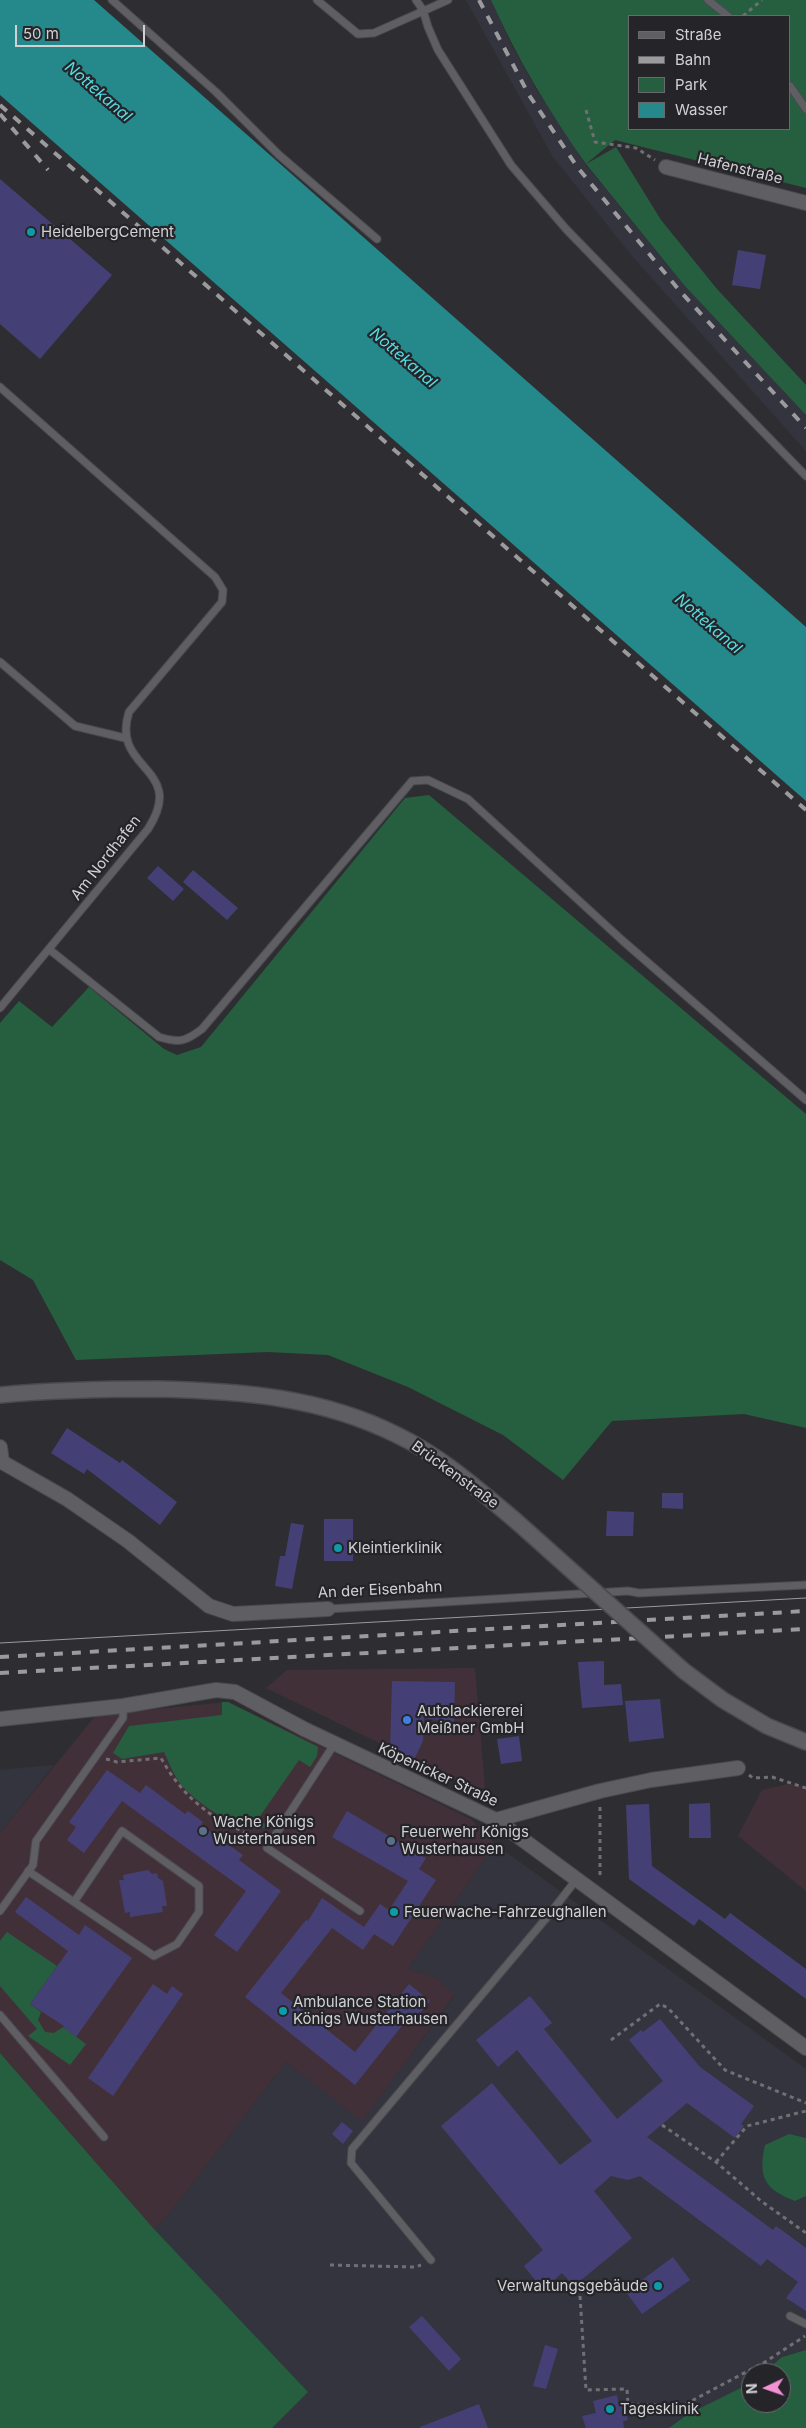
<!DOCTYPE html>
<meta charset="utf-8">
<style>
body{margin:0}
#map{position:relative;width:806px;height:2428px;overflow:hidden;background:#2e2e32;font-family:Inter,sans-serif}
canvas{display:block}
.legend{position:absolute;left:628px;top:15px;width:162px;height:115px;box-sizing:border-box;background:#242429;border:1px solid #69696d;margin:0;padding:6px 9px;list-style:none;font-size:15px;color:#d1d1d4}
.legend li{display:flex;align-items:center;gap:10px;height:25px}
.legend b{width:25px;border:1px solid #69696d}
.north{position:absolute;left:741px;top:2363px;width:50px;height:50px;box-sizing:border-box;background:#242429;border:1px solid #69696d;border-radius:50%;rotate:267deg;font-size:14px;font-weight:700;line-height:20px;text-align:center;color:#d1d1d4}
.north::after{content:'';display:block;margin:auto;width:18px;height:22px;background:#f391d5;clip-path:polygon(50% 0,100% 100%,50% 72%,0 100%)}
.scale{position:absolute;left:15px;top:25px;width:130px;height:22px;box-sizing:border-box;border:2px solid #d1d1d4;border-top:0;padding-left:6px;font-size:15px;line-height:18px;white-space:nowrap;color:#d1d1d4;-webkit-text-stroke:4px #242429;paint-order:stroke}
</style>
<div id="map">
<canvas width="806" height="2428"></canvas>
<ul class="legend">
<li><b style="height:6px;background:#5e5e63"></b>Straße</li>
<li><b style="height:6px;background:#9b9b9e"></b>Bahn</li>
<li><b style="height:14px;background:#265f3f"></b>Park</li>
<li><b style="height:14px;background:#25898c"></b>Wasser</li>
</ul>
<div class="north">N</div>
<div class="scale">50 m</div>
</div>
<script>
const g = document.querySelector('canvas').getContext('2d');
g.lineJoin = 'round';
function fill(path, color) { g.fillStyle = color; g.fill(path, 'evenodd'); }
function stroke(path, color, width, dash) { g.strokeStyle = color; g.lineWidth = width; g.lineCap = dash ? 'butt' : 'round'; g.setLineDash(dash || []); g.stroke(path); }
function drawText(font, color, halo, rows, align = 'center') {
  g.font = font + ' Inter,sans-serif'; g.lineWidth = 4.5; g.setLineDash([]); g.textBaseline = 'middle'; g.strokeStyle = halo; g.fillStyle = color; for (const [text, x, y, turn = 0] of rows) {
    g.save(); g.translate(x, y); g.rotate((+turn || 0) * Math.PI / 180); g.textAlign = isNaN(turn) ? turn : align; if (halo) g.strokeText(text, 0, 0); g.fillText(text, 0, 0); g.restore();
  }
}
const commercial = new Path2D(`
 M475,1668L485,1788L474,1789L266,1688L287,1670Z
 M228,1702L471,1819L495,1844L408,1969L437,1978L455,1994L362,2122L286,2062L170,2213L154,2229L0,2053V1833L96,1715Z
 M788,1784L806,1787V1891L738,1836L762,1790Z`);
const built = new Path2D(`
 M466,0H491L510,42L536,89L586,165L684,285L806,415V451L632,256L553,157Z
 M54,1765L0,1833V1770Z
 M495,1844L806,2069V2350L782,2357L763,2373H751V2383L748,2385L688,2414L669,2428H272L308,2392L154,2229L170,2213L286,2062L362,2121L455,1995L437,1978L408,1969Z`);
const green = new Path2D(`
 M491,0H806V188L615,140L586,164C549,112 517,58 491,0ZM630,16H790V129H630Z
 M616,147L661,220L717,289L806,385V415L684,285L586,164Z
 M429,795L806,1114V1428L744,1414L612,1421L563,1480L503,1435L408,1387L328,1355L268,1352L76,1360L33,1280L0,1260V1023L19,1001L52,1027L89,987L164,1049L177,1055L201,1047L405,798Z
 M222,1702H228L318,1747L317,1756L310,1767L299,1760L258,1819L268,1826C247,1839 197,1803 182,1786C174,1776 169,1763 164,1752L122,1759L113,1753L129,1726L222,1715Z
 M7,1932L57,1966L30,2004L41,2012L38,2020L45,2032L54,2033L63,2027L86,2044L70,2065L28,2036L37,2029L0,1986V1941Z
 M0,2053L154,2229L308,2392L272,2428H0Z
 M789,2134L806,2138V2196L795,2201C764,2189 758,2177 765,2145Z
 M806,2350V2428H669L688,2414L751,2383V2403H781V2373H763L782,2357Z`);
const water = new Path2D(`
 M0,0H94L806,627V801L0,95Z`);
const building = new Path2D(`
 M0,179L112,275L40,359L0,324Z
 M738,250L766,255L760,289L732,285Z
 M158,866L184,889L173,901L147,878Z
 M193,870L238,908L227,920L183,882Z
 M67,1428L120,1463L122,1460L177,1502L160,1525L87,1469L84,1474L51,1453Z
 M662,1493H683V1509L662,1508Z
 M607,1511L634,1512L633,1536H606Z
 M324,1519H353V1561H324Z
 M291,1523L304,1525L292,1589L275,1586L280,1556H285Z
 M604,1661V1685L621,1684L623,1705L582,1708L578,1662Z
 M392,1681L455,1682L454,1722L424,1718L423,1741L414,1760L390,1750Z
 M660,1699L664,1738L629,1742L625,1701Z
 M519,1736L522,1761L501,1764L497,1739Z
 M107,1770L140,1793L146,1785L185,1814L188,1811L203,1822L201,1825L243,1855L239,1860L281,1891L237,1952L214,1935L246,1891L122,1801L84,1853L67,1840L76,1827L69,1822Z
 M710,1803L711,1838H689V1804Z
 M649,1804L652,1866L725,1919L730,1913L806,1969V1999L699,1919L694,1926L629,1879L626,1805Z
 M347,1811L426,1858L419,1869L436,1880L393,1946L374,1934L363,1950L332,1928L281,1993L355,2052L409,1984L430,2001L410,2026L405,2022L355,2085L245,1997L306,1920L308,1921L322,1898L364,1927L380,1904L389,1910L408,1881L332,1837Z
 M148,1870L152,1874L157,1873L158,1878L163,1881L167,1906H162L163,1912L130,1917V1912L125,1913L119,1880H124L123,1875Z
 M26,1897L79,1935L85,1925L132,1958L76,2037L63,2027L64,2026L30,2004L68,1951L15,1912Z
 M153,1984L167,1994L172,1986L183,1994L113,2096L88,2078Z
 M530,1996L552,2023L544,2029L617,2119L663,2081L629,2040L641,2030L643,2032L660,2019L700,2067L754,2106L741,2124L744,2126L735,2138L687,2103L647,2137L773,2230L776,2226L806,2248V2311L786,2298L798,2282L767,2259L761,2266L640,2176L628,2180L611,2176L594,2191L632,2238L574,2286L562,2273L543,2290L524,2266L543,2250L441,2126L492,2083L560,2165L592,2141L517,2050L498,2067L476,2040Z
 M342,2122L353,2131L343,2144L332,2134Z
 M673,2257L690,2280L642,2314L626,2292Z
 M422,2316L461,2359L449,2371L409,2327Z
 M545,2345L558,2349L546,2389L533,2386Z
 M617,2395L619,2406L624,2405L628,2420L623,2421L624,2428H586L582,2416L596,2413L593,2401Z
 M479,2404L488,2428H420V2427Z`);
const path = new Path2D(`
 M743,16L762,0
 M586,110L595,142L636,148L655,160
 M106,1759L117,1762L161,1758C176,1785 196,1807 224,1822C236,1828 247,1833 258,1841
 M749,1775L753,1778L772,1777L806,1788
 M600,1807V1878
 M611,2040L660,2004L668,2008L725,2070L806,2103
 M662,2125L716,2162L761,2201L806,2233
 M716,2162L747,2126L806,2111
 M330,2265L415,2267L421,2265
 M580,2296L586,2390L627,2389L628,2404L682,2406L765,2362L805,2336`);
const service = new Path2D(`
 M112,0L216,92L279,155L377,239
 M317,0L358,34L374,33L448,0
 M416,0L423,10L428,27L438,50L511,165L566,229L806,476
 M708,0L728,16
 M790,86L806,109
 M0,387L215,577L223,590L222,602L129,712C110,771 188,767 148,829L0,1008
 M0,662L75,726L125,738
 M50,950L159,1037C179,1043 185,1042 202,1029L412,781L428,780L468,799L623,941L806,1100
 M328,1609L628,1591L639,1593L806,1585
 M335,1743L267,1848L360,1911
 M28,1871L154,1956L177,1944L199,1912V1886L122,1831L74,1902
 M0,1911L33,1865L36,1841L123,1718V1706
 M0,2015L104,2137
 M431,2260L351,2163L352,2149L548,1916L576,1880
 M790,2316L806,2324`);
const minor = new Path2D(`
 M666,167L806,203
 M0,1447L2,1462L67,1499L128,1541L209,1606L233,1614L328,1609
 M0,1719L123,1706L216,1690L235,1692L304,1729L496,1820L806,2048
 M496,1820L600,1791L651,1780L738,1768`);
const secondary = new Path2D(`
 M0,1395C53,1390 105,1389 158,1389C242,1391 321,1397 397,1435C441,1456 479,1490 516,1521
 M723,1700L767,1726L806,1742`);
const tram = new Path2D(`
 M0,1643L806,1598`);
const rail = new Path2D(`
 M479,0L529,95L578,168L679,290L806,428
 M0,105L806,810
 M0,114L48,170
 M0,1657L806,1611
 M0,1673L806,1629`);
const secondaryBridge = new Path2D(`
 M516,1521L684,1671L723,1700`);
const markers = [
 [31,232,5,"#0f9aa8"],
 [338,1548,5,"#0f9aa8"],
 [407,1720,5,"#3f7fe0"],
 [203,1831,5,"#5c6f8a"],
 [391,1841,5,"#5c6f8a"],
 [394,1912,5,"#0f9aa8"],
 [283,2011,5,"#0f9aa8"],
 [658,2286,5,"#0f9aa8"],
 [610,2409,5,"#0f9aa8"]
];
const streetNames = [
 ["Hafenstraße",740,169,14],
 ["Am Nordhafen",106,858,-52],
 ["Brückenstraße",455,1475,36],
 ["An der Eisenbahn",380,1590,-3],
 ["Köpenicker Straße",438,1775,25]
];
const poiNames = [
 ["HeidelbergCement",41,232],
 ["Kleintierklinik",348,1548],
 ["Autolackiererei",417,1711],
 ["Meißner GmbH",417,1728],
 ["Wache Königs",213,1822],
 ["Wusterhausen",213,1839],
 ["Feuerwehr Königs",401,1832],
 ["Wusterhausen",401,1849],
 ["Feuerwache-Fahrzeughallen",404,1912],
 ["Ambulance Station",293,2002],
 ["Königs Wusterhausen",293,2019],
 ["Verwaltungsgebäude",648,2286,"right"],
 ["Tagesklinik",620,2409]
];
const waterNames = [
 ["Nottekanal",98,92,41],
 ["Nottekanal",403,358,41],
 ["Nottekanal",708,624,41]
];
fill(commercial, '#423038');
fill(built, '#34343f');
fill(green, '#265f3f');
fill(water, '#25898c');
fill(building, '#444075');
stroke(service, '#4a4a4e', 9);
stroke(minor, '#4a4a4e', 16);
stroke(secondary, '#4a4a4e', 18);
stroke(path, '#707074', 3, [4, 4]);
stroke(service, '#5e5e63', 7);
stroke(minor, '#5e5e63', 14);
stroke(secondary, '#5e5e63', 15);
stroke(tram, '#9b9b9e', 1);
stroke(rail, '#9b9b9e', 4, [9, 9]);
stroke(secondaryBridge, '#4a4a4e', 18, []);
stroke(secondaryBridge, '#5e5e63', 15);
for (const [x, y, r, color] of markers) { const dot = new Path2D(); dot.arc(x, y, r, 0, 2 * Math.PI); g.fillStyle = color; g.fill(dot); stroke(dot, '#242429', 2); }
drawText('15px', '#d1d1d4', '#242429', streetNames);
drawText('15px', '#d1d1d4', '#242429', poiNames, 'left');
drawText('italic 16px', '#53dde2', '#242429', waterNames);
</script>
